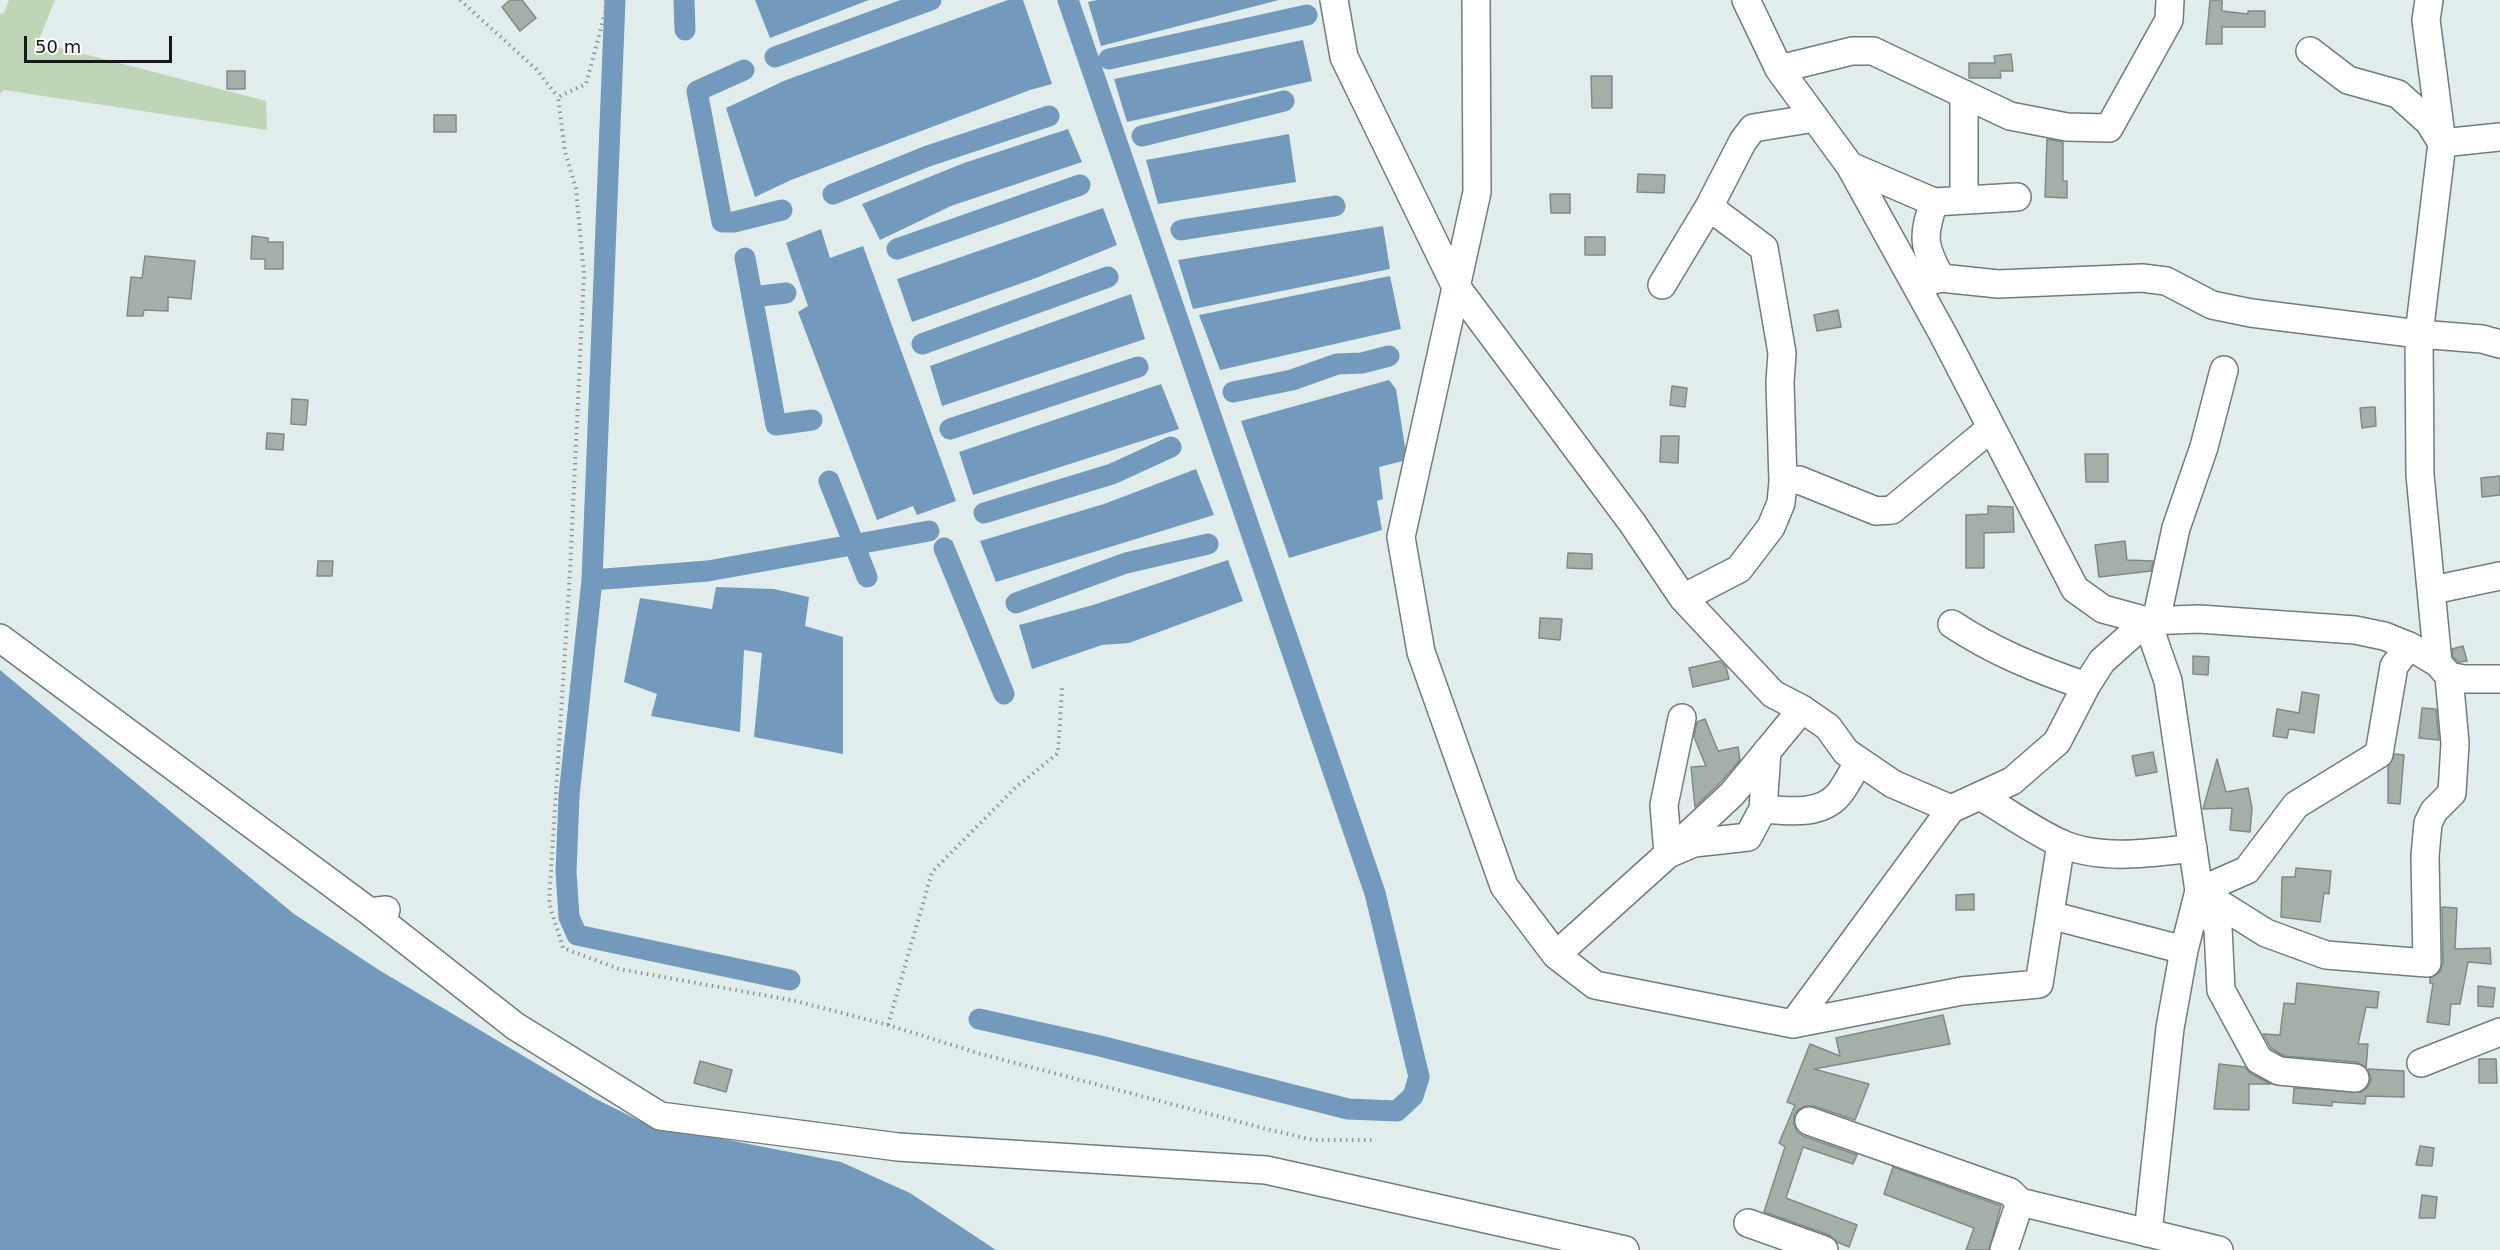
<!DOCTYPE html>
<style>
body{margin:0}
#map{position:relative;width:2500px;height:1250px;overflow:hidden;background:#e0edec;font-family:"DejaVu Sans",sans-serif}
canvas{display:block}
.scale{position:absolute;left:24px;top:36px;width:148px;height:27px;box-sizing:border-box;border:3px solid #151a19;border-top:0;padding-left:8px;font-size:18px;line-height:21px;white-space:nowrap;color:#151a19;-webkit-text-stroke:4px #fff;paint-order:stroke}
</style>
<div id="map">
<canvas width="2500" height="1250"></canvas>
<div class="scale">50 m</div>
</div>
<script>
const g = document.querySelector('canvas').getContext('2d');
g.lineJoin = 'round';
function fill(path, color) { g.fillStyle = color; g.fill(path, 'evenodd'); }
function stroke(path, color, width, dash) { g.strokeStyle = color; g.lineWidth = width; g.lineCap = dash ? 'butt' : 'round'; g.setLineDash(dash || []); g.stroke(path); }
const green = new Path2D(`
 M9,0H55L38,42L266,101L267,130L4,90L0,94V14L4,13Z`);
const water = new Path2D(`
 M755,0H869L770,38Z
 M1008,0H1023L1052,84L1030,90L791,180L755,197L726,108L786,80Z
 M1097,0H1279L1101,46L1088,2Z
 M1303,40L1312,81L1127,122L1114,79Z
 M1068,129L1082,162L951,206L880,240L862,204L964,163Z
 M1289,134L1296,182L1158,204L1146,160Z
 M1103,208L1117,245L1036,278L912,322L897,279Z
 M1383,226L1390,269L1193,309L1178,260Z
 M821,229L830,258L863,246L956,501L917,515L913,506L877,520L798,312L808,306L786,243Z
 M1390,276L1401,329L1220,370L1199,315Z
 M1131,294L1145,339L942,406L930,366Z
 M1389,380L1396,389L1407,460L1379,467L1383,499L1377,501L1382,530L1289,558L1241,421Z
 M1161,384L1179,429L973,495L959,452Z
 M1196,469L1214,515L996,582L980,541L1104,504Z
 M1228,560L1243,601L1129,643L1102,645L1032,669L1019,625L1093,605Z
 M716,587L774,589L809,597L805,626L843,637V754L754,737L762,653L744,650L740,732L651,716L657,694L624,682L640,598L712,609Z
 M0,670L294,914L379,970L594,1098L646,1124L841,1162L910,1193L996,1250H0Z`);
const canal = new Path2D(`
 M615,0L592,580L708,571L929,531
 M684,0L685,30
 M775,57L931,0
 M1109,59L1307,15
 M744,70L697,91L722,222H734L782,210
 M1142,136L1284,101
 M833,194L928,156L1049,116
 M1181,230L1335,206
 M897,249L1080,185
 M745,258L776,425L812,420
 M752,297L786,293
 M922,344L1108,277
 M1233,392L1292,380L1337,364L1362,363L1389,356
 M950,429L1138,367
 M829,481L867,577
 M984,513L1112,474L1171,447
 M944,548L1004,694
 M592,580L569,796L566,872L569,917L577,935L790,980
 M1016,603L1126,563L1208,544
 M979,1019L1100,1046L1348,1109L1397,1111L1413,1096L1419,1077L1375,893L1068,0`);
const building = new Path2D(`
 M510,0H522L536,18L520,31L502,7Z
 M2210,0H2222V11L2248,14V11H2265V27H2222V44H2206Z
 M2011,54L2013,71H2000L2001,78H1969V63H1995L1994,56Z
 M227,71H245V89H227Z
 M1591,76H1612V108H1592Z
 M434,115H456V132H434Z
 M2047,139L2063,142V181H2067V198L2045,197Z
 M1638,174L1665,175L1664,193L1637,192Z
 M1550,194H1570V213H1551Z
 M252,236L268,238V242H283V269H265V259H251Z
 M1585,237H1605V255H1585Z
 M145,256L195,261L191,299L168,297V311L144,310L143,316H127L131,277L142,278Z
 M1838,310L1841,327L1817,331L1814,315Z
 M1672,386L1687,388L1685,407L1670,405Z
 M292,399L308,400L306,425L291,424Z
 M2375,407L2376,426L2362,428L2360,408Z
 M267,433L284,434L283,450L266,449Z
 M1661,436H1679L1678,463L1660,462Z
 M2085,454H2108V482H2086Z
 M2500,476V495L2482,497L2481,478Z
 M1988,506L2013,507L2014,532L1984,533V568H1966V515L1988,514Z
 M2125,541L2127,560L2153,561L2151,571L2099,577L2095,545Z
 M1568,553L1592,554V569L1567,568Z
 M318,561H333L332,576H317Z
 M1540,618L1562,619L1560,640L1539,638Z
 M2463,646L2467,661L2458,662L2453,657L2452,649Z
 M2193,656L2209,657L2208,675L2193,674Z
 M1720,661L1726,667L1729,679L1693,687L1689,668Z
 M2302,692L2319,695L2314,733L2289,729L2287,738L2273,736L2277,709L2299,713Z
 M2422,708L2436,709L2439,740L2419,738Z
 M1705,719L1718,751L1738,747L1740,760L1720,783L1695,807L1691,767L1706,766L1694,737L1697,722Z
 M2153,752L2157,772L2136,776L2132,756Z
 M2395,754L2404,755L2400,804L2388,803V767Z
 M2217,759L2226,792L2248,788L2252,808L2250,832L2230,830L2232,808L2203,809Z
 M2296,868L2331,871L2329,894L2324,893L2320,922L2281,917L2282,877H2295Z
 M1974,894V910H1956V895Z
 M2442,907L2457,908L2455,949L2490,948L2491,964L2468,962L2460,1004H2451L2449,1025L2427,1022L2433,984L2430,983V978L2440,972L2443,963Z
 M2297,983L2379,992L2377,1008L2366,1007L2358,1044H2368L2366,1068L2356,1062L2284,1056L2271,1048L2263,1034L2280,1035L2284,1003L2295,1004Z
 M2478,986L2495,988L2493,1007L2478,1006Z
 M1943,1015L1950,1044L1814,1069L1869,1084L1855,1120L1814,1106H1806L1799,1109L1794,1115V1124L1797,1132L1803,1136L1857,1155L1853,1164L1803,1147L1786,1198L1857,1225L1849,1247L1837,1242L1829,1235L1764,1212L1785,1147L1779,1143L1795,1105L1787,1102L1810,1044L1840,1056L1836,1038Z
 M2479,1059H2496L2497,1083H2479Z
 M700,1061L732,1070L726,1092L694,1083Z
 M2219,1064L2245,1067L2251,1074L2271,1084H2249V1110L2214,1109Z
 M2368,1069L2404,1071V1097L2366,1096L2365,1104L2332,1102V1106L2293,1103L2294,1088L2361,1092L2367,1088L2371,1080Z
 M2420,1146L2434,1148L2432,1166L2416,1165Z
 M1893,1167L2001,1206L1989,1250H1966L1974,1228L1884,1194Z
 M2422,1195L2437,1197L2435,1218H2419Z`);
const path = new Path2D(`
 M460,0L536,69L558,97
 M606,0L605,13L586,84L558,97L565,152L576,189L584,274L570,572L549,903L563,948L619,969L796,1001L888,1025L981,1054L1263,1128L1313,1140H1376
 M888,1025L932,872L1015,788L1058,753L1062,688`);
const minor = new Path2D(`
 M1334,0L1344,57L1455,285L1633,524L1683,598L1773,694L1802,709L1828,727L1846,752L1893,784L1951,809
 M1476,0L1477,192L1401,537L1421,652L1504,886L1556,955L1595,985L1793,1024L1962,991L2039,984L2061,843
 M1746,0L1779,69L1850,166L1944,336L2075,589L2103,609L2147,621L2168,681L2199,891L2184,950L2170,1028L2148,1233
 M2429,0L2426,20L2442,143L2419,334L2420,475L2438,663
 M2310,51L2348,80L2398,94L2429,122L2442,143L2500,137
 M1779,69L1852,51H1873L2010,116L2067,127L2109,128L2169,20L2170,0
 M1850,166L1934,202L2017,197
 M1964,200V94
 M1934,202C1922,237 1923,246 1941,278
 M1662,285L1709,207L1743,141L1753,128L1815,118
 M1916,285L1941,278L1998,284L2142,278L2166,281L2212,305L2251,313L2419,334L2482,339L2500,344
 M1783,482L1799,480L1876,511L1892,510L1991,428
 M2433,590L2500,576
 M1683,598L1739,569L1771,527L1781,503L1783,482L1780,382L1782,353L1764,248L1709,207
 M2156,621L2176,528L2204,447L2224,370
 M1952,624C1994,652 2039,670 2086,686
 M0,638L370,912L386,910
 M1980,796C2006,811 2032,830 2060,843C2100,861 2151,853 2193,848
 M1763,809C1788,811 1821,816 1839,794C1847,784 1853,771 1859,761
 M1673,849L1732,794L1802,709
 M1668,854L1664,805L1682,718
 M2199,891L2266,933L2326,955L2427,963L2425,856L2428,823L2434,811L2452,793L2455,743L2449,676
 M2199,891L2247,870L2296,805L2379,754L2394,666L2409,646
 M2199,892L2218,928L2221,990L2259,1060L2279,1071L2355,1078
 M370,912L515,1026L660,1116L898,1147L1266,1170L1625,1250
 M2050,915L2184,950
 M1556,955L1668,854L1694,843L1748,837L1763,809L1767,751
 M1793,1024L1951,809L2012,781L2057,742L2086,686L2102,661L2147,621L2199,619L2355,630L2384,636L2409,646L2438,663L2449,676L2463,679H2500
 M2421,1063L2500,1032
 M1809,1121L2010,1192L2020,1202L2219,1250
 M1748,1223L1824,1250
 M2004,1250L2020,1202`);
fill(green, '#bfd5b8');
fill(water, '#739abd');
stroke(canal, '#739abd', 21);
fill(building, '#a5afaa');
stroke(building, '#818b86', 1.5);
stroke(minor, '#717c7b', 30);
stroke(path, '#8d9695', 4, [1.5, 4.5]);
stroke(minor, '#fff', 27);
</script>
